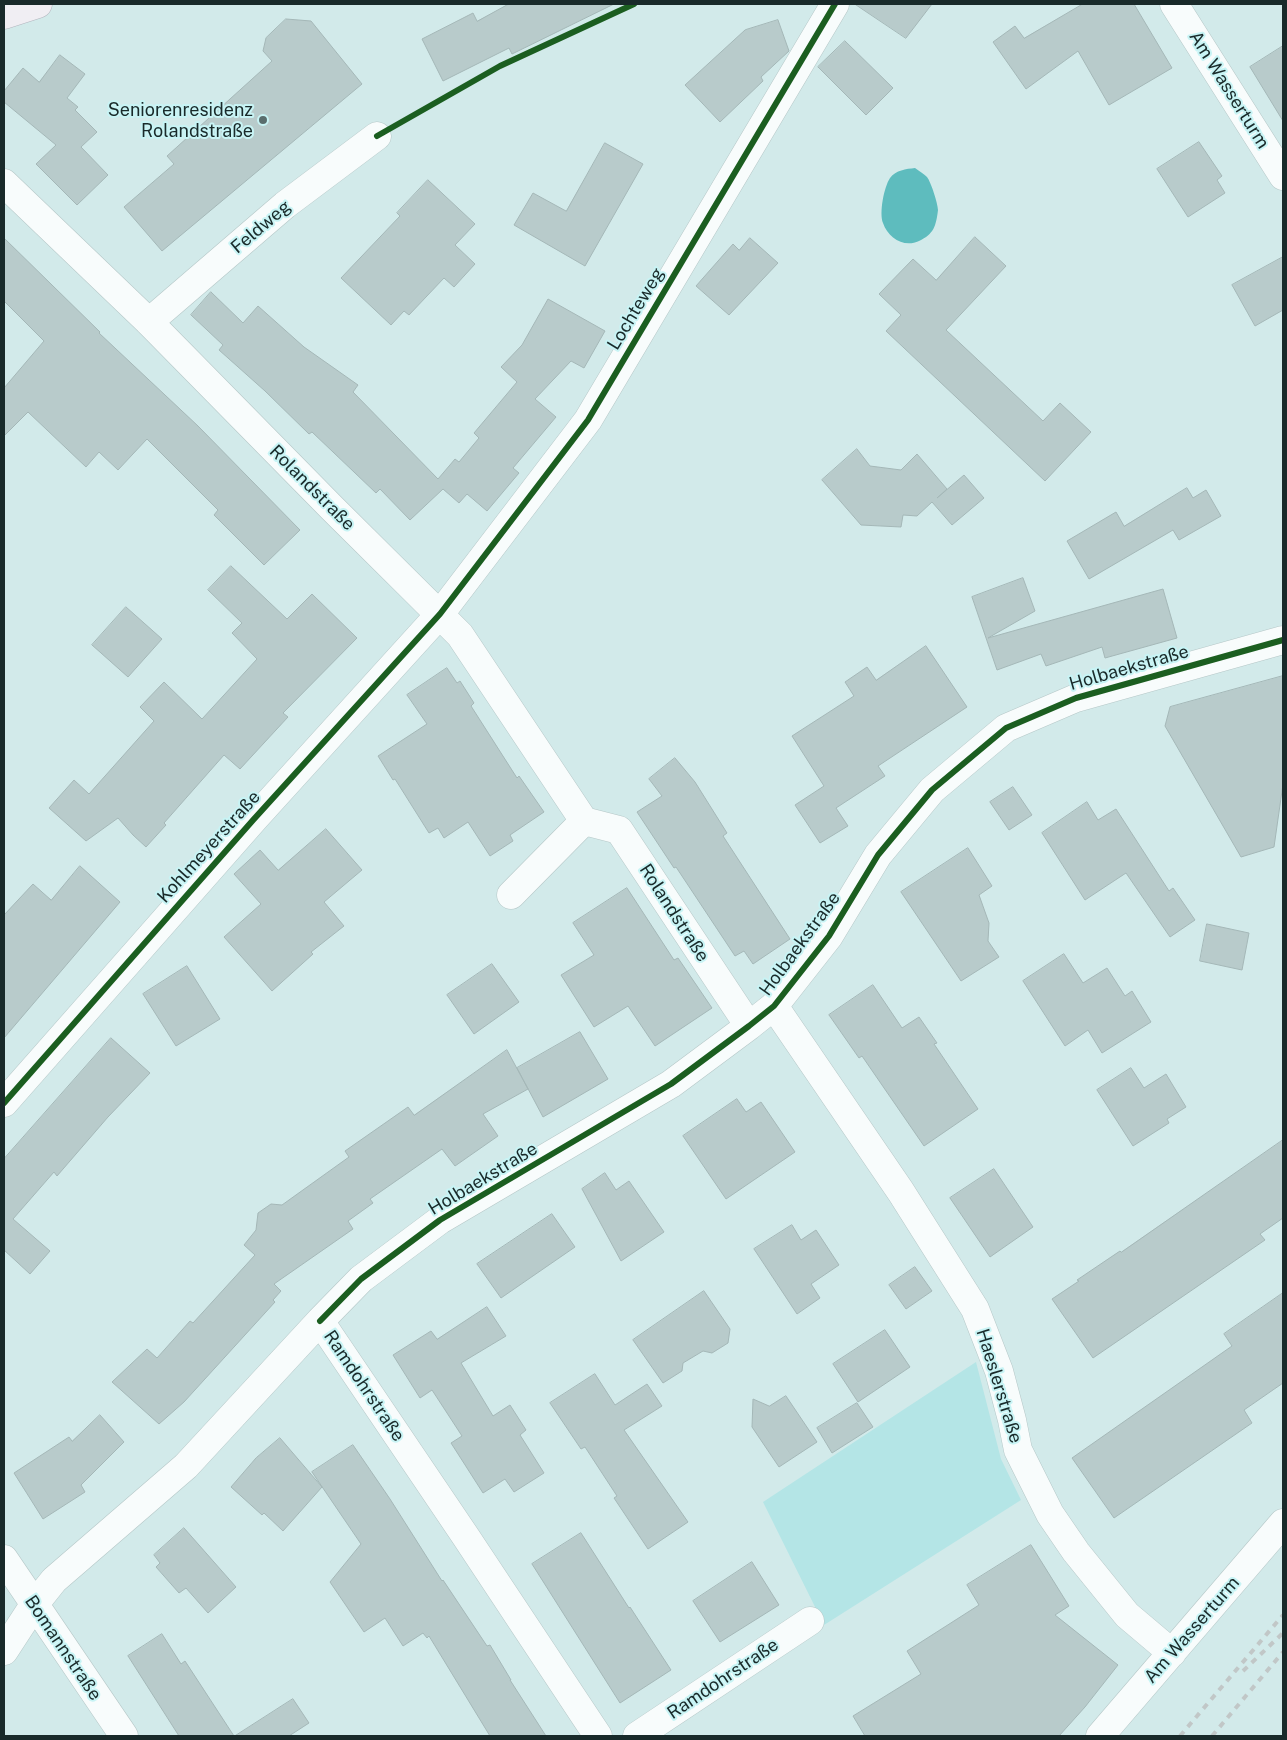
<!DOCTYPE html>
<meta charset="utf-8">
<style>
body{margin:0}
#map{position:relative;width:1287px;height:1740px;overflow:hidden;background:#d2eaea;font-family:"Public Sans",sans-serif}
canvas{display:block}
.frame{position:absolute;inset:0;border:5px solid #192a2a;pointer-events:none}
</style>
<div id="map">
<canvas width="1287" height="1740"></canvas>
<div class="frame"></div>
</div>
<script>
const g = document.querySelector('canvas').getContext('2d');
g.lineJoin = 'round';
function fill(path, color) { g.fillStyle = color; g.fill(path, 'evenodd'); }
function stroke(path, color, width, dash) { g.strokeStyle = color; g.lineWidth = width; g.lineCap = dash ? 'butt' : 'round'; g.setLineDash(dash || []); g.stroke(path); }
function drawText(font, color, halo, rows, align = 'center') {
  g.font = font + ' "Public Sans",sans-serif'; g.lineWidth = 4; g.setLineDash([]); g.textBaseline = 'middle'; g.strokeStyle = halo; g.fillStyle = color; for (const [text, x, y, turn = 0] of rows) {
    g.save(); g.translate(x, y); g.rotate((+turn || 0) * Math.PI / 180); g.textAlign = isNaN(turn) ? turn : align; if (halo) g.strokeText(text, 0, 0); g.fillText(text, 0, 0); g.restore();
  }
}
const green = new Path2D(`
 M976,1362L1001,1459L1021,1500L824,1625L763,1502Z`);
const water = new Path2D(`
 M915,168C919,171 924,174 927,177C931,182 938,204 938,210C936,226 934,234 919,241C904,248 888,238 883,223C879,213 884,187 890,178C896,170 906,169 915,168Z`);
const building = new Path2D(`
 M509,4H614L512,54L509,48L443,81L422,39L473,13L477,21Z
 M855,4H932L906,38Z
 M1083,4H1134L1172,68L1109,105L1078,51L1026,89L993,42L1015,26L1024,38Z
 M286,19L311,21L362,84L162,251L124,207L174,164L167,156L272,61L263,51L266,38Z
 M778,20L789,51L761,77L763,81L720,122L685,85L745,30Z
 M845,41L893,88L866,115L818,67Z
 M1283,46V121L1250,67Z
 M60,55L85,74L67,98L78,107L75,110L97,132L81,147L108,175L77,205L36,164L56,145L4,102V91L23,68L39,82Z
 M1199,142L1222,176L1217,180L1225,193L1188,217L1157,169Z
 M605,143L643,164L585,266L514,225L533,193L566,211Z
 M428,180L475,224L455,245L475,264L454,287L444,278L409,315L404,311L391,325L341,278L400,216L397,213Z
 M975,237L1006,266L946,330L1043,421L1060,403L1091,432L1045,481L886,331L901,315L879,294L913,259L936,280Z
 M4,238L100,332L99,333L198,426L300,530L264,565L214,515L218,510L147,439L118,470L99,452L86,467L28,412L4,436V388L44,341L4,301Z
 M750,238L778,263L729,315L696,286L733,244L739,250Z
 M1283,257V310L1255,326L1232,285Z
 M211,292L243,323L258,306L304,347L358,385L353,392L438,479L455,459L459,462L479,438L474,433L517,382L501,367L522,345L548,299L605,331L584,368L571,361L535,399L556,417L513,468L519,473L487,511L467,494L459,503L443,489L410,520L380,489L376,493L312,432L309,434L265,391L219,350L223,345L191,315Z
 M857,449L870,466L901,470L917,454L947,489L937,498L964,475L984,498L952,525L932,502L917,516L903,515L901,527L861,525L822,480Z
 M1187,488L1193,498L1206,490L1221,516L1179,540L1173,530L1089,579L1067,541L1116,512L1124,526Z
 M231,566L287,619L312,594L357,638L283,713L288,717L240,769L224,755L164,823L166,825L146,847L133,835L118,818L86,841L49,808L74,780L89,794L154,721L140,707L164,682L202,719L257,659L232,633L242,623L208,590Z
 M1023,578L1035,611L988,638L1163,589L1177,638L1105,658L1102,647L1046,666L1041,654L997,670L972,597Z
 M126,607L162,639L128,677L92,645Z
 M926,646L967,707L878,766L885,776L836,808L848,826L820,843L795,805L824,786L792,736L854,696L845,682L867,667L876,680Z
 M447,668L457,683L460,681L474,703L471,706L517,778L519,776L544,812L510,835L513,841L490,856L468,822L444,838L438,828L429,833L395,779L393,780L378,756L427,724L407,695Z
 M1283,676V784L1274,847L1241,857L1165,726L1170,707Z
 M675,758L695,782L727,833L723,836L790,939L753,964L744,951L735,956L676,867L674,868L637,812L662,796L649,779Z
 M1013,787L1032,815L1009,830L990,802Z
 M1087,802L1098,820L1116,809L1169,891L1173,888L1195,920L1170,937L1126,873L1085,900L1042,833Z
 M326,829L362,870L324,902L344,926L311,952L313,954L272,991L224,937L261,904L234,874L260,850L278,870Z
 M968,848L992,886L979,895L989,923L988,941L999,957L961,981L901,892Z
 M80,866L120,902L4,1038V915L33,884L51,900Z
 M627,888L674,960L678,958L712,1008L655,1046L628,1006L594,1027L561,975L594,955L573,923Z
 M1207,924L1249,933L1242,970L1200,961Z
 M1064,954L1083,983L1107,968L1125,996L1132,991L1151,1022L1102,1053L1088,1030L1065,1046L1023,981Z
 M492,964L519,1002L474,1034L447,995Z
 M187,966L220,1019L176,1046L143,994Z
 M873,985L902,1028L919,1017L937,1043L934,1044L978,1109L924,1146L862,1056L859,1058L829,1015Z
 M580,1032L608,1079L543,1117L517,1068Z
 M111,1038L150,1073L108,1117L57,1176L54,1172L13,1219L50,1251L30,1274L4,1250V1159Z
 M507,1050L528,1089L483,1114L498,1136L455,1166L442,1149L370,1199L373,1203L348,1221L353,1229L274,1284L281,1291L273,1300L275,1302L184,1402L159,1424L112,1382L147,1349L157,1358L190,1321L193,1323L255,1255L244,1245L256,1230L258,1213L271,1204L282,1205L349,1157L345,1151L408,1107L414,1115Z
 M1131,1068L1144,1088L1166,1074L1186,1107L1167,1119L1169,1123L1133,1146L1097,1090Z
 M737,1099L746,1112L761,1102L795,1152L726,1199L683,1136Z
 M1283,1140V1218L1260,1234L1265,1240L1093,1358L1052,1299L1079,1281L1077,1280L1120,1251L1121,1252Z
 M994,1169L1033,1227L990,1257L950,1198Z
 M605,1173L616,1190L629,1181L664,1232L621,1261L582,1189Z
 M552,1214L575,1247L501,1298L477,1264Z
 M792,1225L801,1240L816,1230L839,1265L811,1284L820,1298L797,1314L754,1249Z
 M915,1267L932,1291L906,1309L889,1285Z
 M704,1291L730,1329L728,1343L712,1353L703,1351L683,1363L682,1371L663,1383L633,1340Z
 M1283,1293V1383L1244,1410L1252,1423L1114,1518L1072,1458L1232,1346L1224,1334Z
 M487,1307L506,1336L461,1363L493,1416L510,1405L526,1430L520,1435L544,1473L514,1492L505,1479L483,1493L451,1443L462,1436L432,1390L420,1398L393,1355L431,1331L437,1339Z
 M885,1330L910,1367L858,1402L833,1364Z
 M595,1374L615,1405L647,1384L662,1406L624,1430L688,1522L648,1549L614,1498L617,1496L585,1447L581,1449L550,1403Z
 M786,1396L817,1442L779,1467L752,1427L753,1399L769,1406Z
 M857,1403L873,1427L832,1453L817,1428Z
 M100,1415L124,1442L81,1485L85,1492L43,1519L14,1473L69,1437L72,1441Z
 M280,1438L322,1487L283,1531L264,1513L262,1515L231,1487L256,1458Z
 M353,1445L390,1499L442,1581L443,1580L487,1646L490,1645L511,1680H510L546,1736H490L429,1636L427,1638L423,1633L403,1646L385,1618L364,1632L330,1582L361,1544L312,1472Z
 M184,1528L236,1587L208,1613L186,1588L179,1593L156,1567L160,1563L154,1555Z
 M581,1533L629,1608L630,1607L671,1670L620,1703L532,1564Z
 M1031,1545L1069,1606L1055,1615L1118,1665L1085,1707L1059,1736H865L853,1716L921,1674L907,1651L979,1605L967,1585Z
 M752,1562L779,1605L720,1642L693,1601Z
 M162,1634L181,1664L185,1661L234,1736H179L128,1656Z
 M293,1699L309,1723L289,1736H235Z`);
const street = new Path2D(`
 M1174,4L1283,176
 M4,183L149,322L332,508L460,635L584,821L619,830L749,1026
 M149,322L285,205L377,136
 M511,895L584,821
 M774,1006L901,1192L975,1309L999,1371L1012,1420L1018,1450L1050,1514L1076,1552L1127,1615L1172,1653
 M4,1103L254,819L440,614L588,420L835,4
 M320,1321L361,1279L440,1220L671,1084L749,1026L774,1006L829,936L878,855L932,790L1006,728L1076,698L1283,640
 M4,1559L124,1736
 M4,1651L34,1605L54,1580L186,1466L320,1321L466,1537L598,1736
 M637,1736L810,1621
 M1100,1736L1283,1523`);
const primary = new Path2D(`
 M4,15L38,4`);
const rail = new Path2D(`
 M1243,1671L1283,1633
 M1180,1736L1283,1615
 M1212,1736L1283,1652`);
const cycleway = new Path2D(`
 M377,136L500,66L634,4
 M4,1103L254,819L440,614L588,420L835,4
 M320,1321L361,1279L440,1220L671,1084L749,1026L774,1006L829,936L878,855L932,790L1006,728L1076,698L1283,640`);
const markers = [
 [263,120,5,"#5a6d6d"]
];
const streetNames = [
 ["Am Wasserturm",1229,90,58],
 ["Feldweg",261,227,-40],
 ["Lochteweg",636,309,-59],
 ["Rolandstraße",312,488,45],
 ["Holbaekstraße",1129,668,-16],
 ["Kohlmeyerstraße",209,847,-48],
 ["Rolandstraße",674,913,57],
 ["Holbaekstraße",800,944,-54],
 ["Holbaekstraße",483,1179,-31],
 ["Ramdohrstraße",364,1386,56],
 ["Haeslerstraße",999,1386,73],
 ["Am Wasserturm",1192,1630,-49],
 ["Bomannstraße",63,1648,56],
 ["Ramdohrstraße",723,1679,-34]
];
const poiNames = [
 ["Seniorenresidenz",253,110],
 ["Rolandstraße",253,131]
];
fill(green, '#b4e5e6');
fill(water, '#5ebcbe');
fill(building, '#b8cbcb');
stroke(building, '#a4b7b7', 1);
stroke(street, '#b5c7c7', 29);
stroke(primary, '#b2b5be', 29);
stroke(street, '#f8fcfc', 28);
stroke(primary, '#f0eef3', 28);
stroke(rail, '#c1c7c7', 4, [6, 6]);
stroke(cycleway, '#1b5e20', 6);
for (const [x, y, r, color] of markers) { const dot = new Path2D(); dot.arc(x, y, r, 0, 2 * Math.PI); g.fillStyle = color; g.fill(dot); stroke(dot, '#c8f4f5', 2); }
drawText('18px', '#192a2a', '#c8f4f5', streetNames);
drawText('18px', '#192a2a', '#c8f4f5', poiNames, 'right');
</script>
